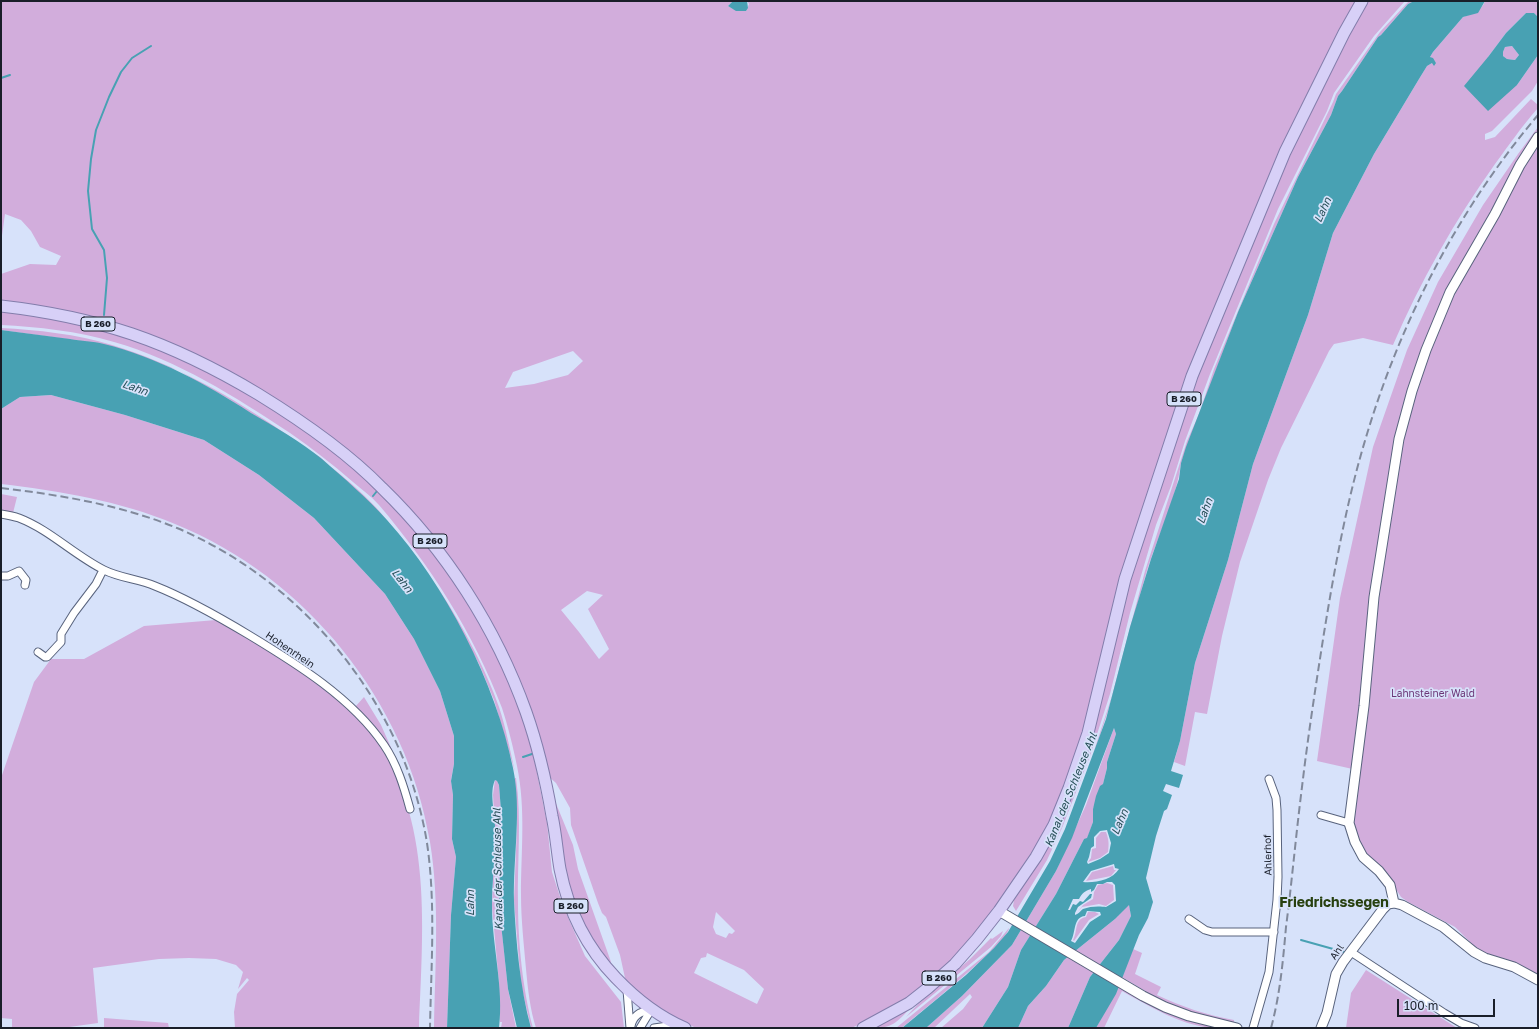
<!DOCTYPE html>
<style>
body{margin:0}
#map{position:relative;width:1539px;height:1029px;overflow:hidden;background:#d7e2fa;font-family:"Golos Text",sans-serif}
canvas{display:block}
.frame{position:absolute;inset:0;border:2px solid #191e29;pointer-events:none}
.scale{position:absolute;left:1397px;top:999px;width:98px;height:18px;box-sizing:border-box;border:2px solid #191e29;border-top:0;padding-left:5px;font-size:12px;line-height:14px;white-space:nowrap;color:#191e29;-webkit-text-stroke:3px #d7e2fa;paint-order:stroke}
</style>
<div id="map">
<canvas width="1539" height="1029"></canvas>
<div class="frame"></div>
<div class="scale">100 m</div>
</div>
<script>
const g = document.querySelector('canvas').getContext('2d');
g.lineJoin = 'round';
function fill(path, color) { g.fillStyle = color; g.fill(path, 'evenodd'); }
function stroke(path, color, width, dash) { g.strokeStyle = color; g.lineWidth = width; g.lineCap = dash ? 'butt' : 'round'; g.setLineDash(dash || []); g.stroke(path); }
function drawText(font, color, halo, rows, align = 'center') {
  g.font = font + ' "Golos Text",sans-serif'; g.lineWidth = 3.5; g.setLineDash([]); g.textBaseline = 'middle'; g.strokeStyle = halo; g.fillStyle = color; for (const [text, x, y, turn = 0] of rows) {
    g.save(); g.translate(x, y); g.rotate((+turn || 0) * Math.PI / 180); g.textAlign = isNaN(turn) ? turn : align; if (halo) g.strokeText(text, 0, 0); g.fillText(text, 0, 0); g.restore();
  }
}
const green = new Path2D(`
 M1,1H733L728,6C734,10 739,11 746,11L749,4L747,1H1359L1201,343L1087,722L1059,803L1043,836L1015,877L998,903L953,961L908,998L866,1022L851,1028L694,1027L671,1016L645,999L630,986L625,978L620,955L606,917L602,913L598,903L571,825L570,808L556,783L548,776L504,650L394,494L222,369L38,307L1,301V274L30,264L56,265L61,256L40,247L31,231L21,220L5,214L1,243ZM573,351L583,361L568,375L534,384L505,388L513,372ZM587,591L603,595L588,609L609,649L599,659L579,632L561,610ZM716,912L735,931L732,934L729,933L726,938L716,934L713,927ZM707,953L744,970L764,989L757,1004L694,973L701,958L706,957Z
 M1365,1H1405L1374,36L1334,93L1327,111L1278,209L1210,374L1185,441L1171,486L1156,525L1130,613L1110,694L1090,756L1062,828L1047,860L1016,911L1013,906L1014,900L1038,862L1053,835L1128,584L1198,369L1288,152Z
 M1409,1H1414L1408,4L1381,35L1378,37L1342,91L1338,96L1331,115L1298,177L1238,312L1181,463C1176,501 1157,537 1146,574C1128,635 1115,698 1092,757L1112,696L1145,571L1187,441L1199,414L1214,369L1274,224L1333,102L1336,94L1380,32Z
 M1485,1H1538V17L1534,13H1526L1506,33L1488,57L1517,85L1538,55V81L1532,91L1492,131L1485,134V140L1495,137L1531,99L1538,105V108C1522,126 1509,145 1495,164C1454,222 1421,280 1393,345L1363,338L1334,344L1329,351L1281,448L1268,480L1240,562L1222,636L1207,714L1195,712L1185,766L1174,762L1180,741L1195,663L1228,560L1253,464L1308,315L1333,233L1374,154L1419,79L1427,66L1432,63H1436L1430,57L1433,52L1463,17C1472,14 1482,10 1485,1Z
 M1512,46L1519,55L1515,60L1507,59L1503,56V52L1505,47Z
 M1538,127V975L1503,959L1488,956L1477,949L1455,927L1408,902L1401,897L1394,886L1365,857L1355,836L1353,823L1357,770L1317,761L1340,598L1373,447L1407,350L1438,282L1483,205L1518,154Z
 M1,311L63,321L99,329L159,348L218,376L280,412L351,464L405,516L451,575L489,639L505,673L518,705L533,753L547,823L552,872L563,906L585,956L621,1002L624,1028H536C530,1009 528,990 526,969C524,945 521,920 521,895C521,852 526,809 517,766C513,747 508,726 502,708C474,634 430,565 379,505C371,496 361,489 353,482C332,464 312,448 290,433C236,397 177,360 114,342C78,331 38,327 1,325Z
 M1,328C37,330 77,334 112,345C175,364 232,397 286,434C322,459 359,486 387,520L357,491L320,457L227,398L179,371L138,355L102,344L1,330Z
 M51,395L125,415L204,440L259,475L314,518L385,594L414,639L440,691L454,736V764L451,780L453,795L452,839L456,857L451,915L447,1028H434C435,966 440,903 430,842C407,702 306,577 175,524C120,501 60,491 1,484V409L20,397Z
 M1,494L17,497L13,513L1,510Z
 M438,588C461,623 485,667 499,707C506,728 510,750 515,772L494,700L479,664Z
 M216,620C239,633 262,646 284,659C298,668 312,680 325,690C338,700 352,709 362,721C435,807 423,923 419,1028H235L234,1012L237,994L249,980L247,978L238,989L243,972L236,965L216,959L189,958L159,959L93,968L98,1023L62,1028H12V1019L1,1018V778L34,682L51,659H84L144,626Z
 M364,697L381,725L397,761L355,707Z
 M1114,728L1116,734L1107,762V768L1103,784L1093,809V822L1087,839H1084L1056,894L1021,950L1008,987L982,1028H941L963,1009L972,997L970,994L934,1028H926L962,996L1012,945L1056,871L1086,805Z
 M515,778H516C522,820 517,862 518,904C518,942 523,991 533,1028H531L530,1023L521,985L514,900L517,827Z
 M495,780L497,781L499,785L501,811L499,905L508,989L516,1028H501L502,1022H500L499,983L492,906L495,827L493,795Z
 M555,801L573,845L578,869L611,962L610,964L608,963L582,923L567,883Z
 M1101,832H1106C1109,840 1109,844 1108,852L1100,858L1088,862L1091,858L1092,849L1096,848V838Z
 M1113,866L1114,870H1116L1111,876L1086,881L1092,872Z
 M1107,883L1113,885L1114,900L1106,906L1099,904L1082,907L1077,913L1083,905L1093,899L1094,892L1098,885Z
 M1129,904L1131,916L1119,940L1090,977L1068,1028H1018L1028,1006L1046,986L1064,960L1115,919Z
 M1088,912H1095L1099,914L1089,920L1074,941L1073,940C1078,931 1074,919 1086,917Z
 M1009,928C1007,944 920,1012 902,1028H896L989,952Z
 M1003,931L1001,936L991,947L906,1017L917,1005L970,959L991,938L992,939Z
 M1133,949L1142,953L1135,974L1161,987L1157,995C1182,1007 1207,1015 1234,1020V1024L1177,1008L1145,993V991L1122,977Z
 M1366,970L1457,1028H1346L1351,993Z
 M1118,987C1150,1005 1181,1019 1217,1028C1185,1028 1149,1006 1122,991L1104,1028H1096Z
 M911,1007C898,1021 894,1028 873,1028Z
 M104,1018L168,1023L169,1028H104Z`);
const water = new Path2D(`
 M733,1H747L748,8L746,11H736L728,6Z
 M1414,1H1485L1478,13L1463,17L1433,52L1430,57L1433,58L1436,63L1434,66L1432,63L1427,66L1419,79L1374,154L1333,233L1308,315L1253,464L1228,560L1195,663L1180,741L1171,771L1183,775L1179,788L1166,784L1163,791L1172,795L1167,809L1164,811L1156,836L1146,878L1153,902L1148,918L1139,935L1116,994L1096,1028H1068L1090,977L1119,940L1131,916L1129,905L1115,919L1064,960L1046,986L1028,1006L1018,1028H982L1008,987L1021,950L1056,894L1084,839L1087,838L1093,822V809L1096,796L1100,786L1103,784L1107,768V762L1116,734L1114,728L1072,838L1056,871L1012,945L962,996L926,1028H902L966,975L994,948L1008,932L1050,861L1065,829L1106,719L1130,627L1151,559L1179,479L1181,463L1186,447L1238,312L1298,177L1331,115L1338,96L1342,91L1378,37L1381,35L1408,4ZM1107,830L1111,843L1109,853L1100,859L1088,864L1087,862L1089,857L1091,848L1094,846V837L1100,831ZM1114,864L1115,868L1119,869C1112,880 1096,883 1083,882L1091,871ZM1107,882H1112L1115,885L1116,901L1106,907C1100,906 1090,906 1083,909C1080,911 1080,913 1075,915V913L1078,907L1091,898L1092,894H1090L1083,902L1080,901L1076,905L1073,904L1070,910H1068L1073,899H1079C1082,893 1085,891 1091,889V892L1094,890L1097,884H1103ZM1087,911L1100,912L1101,915L1090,922L1075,943L1071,941C1076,932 1073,917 1085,916Z
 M1526,13H1534L1538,17V55L1517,85L1488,111L1464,86L1488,57L1506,33ZM1512,46L1519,55L1515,60L1507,59L1503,56V52L1505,47Z
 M1,330C24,333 47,336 70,339C81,341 93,341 104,344C157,357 206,384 251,413C275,427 300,441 322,459C344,478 367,498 387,520C445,584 496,683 513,768C522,810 513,857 514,901C516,942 520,988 531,1028H517L508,989L499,905L501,811L499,785L497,781L495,780C489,793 495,812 495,826C496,853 492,879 492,906C492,946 504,987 499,1028H447L451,915L456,857L452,839L453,795L451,781L454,764V736L440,691L414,639L385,594L314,518L259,475L204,440L125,415L51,395L20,397L1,409Z`);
const stream = new Path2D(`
 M1,78L10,75
 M104,315L107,278L104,250L92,229L88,191L91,159L96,130L109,97L121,72L132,58L151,46
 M373,496L377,491
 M523,757L532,754
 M1301,940L1344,952`);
const street = new Path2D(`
 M1,514C7,515 13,516 19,518C50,530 74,555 104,570C120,578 138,579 155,586C188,599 219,617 249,635C297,664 352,698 384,745C397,764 404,787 410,809
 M1,576H8L19,571L26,580L25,585
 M38,652L45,657H47L61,642V634L74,613L96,584L103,570
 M1321,815L1349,823
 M1189,919L1205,930L1212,932H1274
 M1351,952L1444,1013L1461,1023L1475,1028
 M627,990L630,1028
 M631,1026C633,1015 641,1011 651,1010
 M640,1028L651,1010
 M654,1028L675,1025
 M1253,1028L1269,972L1277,900L1278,877L1277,810L1276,798L1269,779`);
const secondary = new Path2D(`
 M1394,903L1390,885L1379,871L1363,857L1355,842L1349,823L1364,706L1374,597L1399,439L1412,391L1426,350L1450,292L1495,214L1520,165L1538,137
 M999,911L1143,996L1165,1007L1189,1016L1237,1028
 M1321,1028L1327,1013L1336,974L1343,962L1383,909L1388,904L1394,903L1402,905L1443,927L1474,952L1485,958L1514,967L1538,980`);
const primary = new Path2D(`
 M1,306C45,311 90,320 132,334C176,349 218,370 258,394C302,421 346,451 382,488C446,550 496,628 526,712C538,746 546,781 552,816C556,834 557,852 560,869C568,910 587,948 616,978C636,999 657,1016 685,1028
 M863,1028L909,1003L928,988L955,964L977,939L999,911L1036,857L1054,825L1069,788L1088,733L1125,579L1192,376L1285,152L1344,33L1362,1`);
const rail = new Path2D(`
 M1,488C61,495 121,505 177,528C305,582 405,706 427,843C436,904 431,967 430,1028
 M1271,1028C1280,995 1283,961 1286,927C1292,881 1296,834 1302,787C1308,736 1316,684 1324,633C1335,566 1347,499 1367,434C1402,318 1460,207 1538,115`);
const shields = [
 [98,324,34],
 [1184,399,34],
 [430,541,34],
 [571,906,34],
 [939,978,34]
];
const shieldNames = [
 ["B 260",98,324],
 ["B 260",1184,399],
 ["B 260",430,541],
 ["B 260",571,906],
 ["B 260",939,978]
];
const streetNames = [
 ["Hohenrhein",290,650,34],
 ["Ahlerhof",1268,855,-91],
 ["Ahl",1337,952,-55]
];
const parkNames = [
 ["Lahnsteiner Wald",1433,694]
];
const waterNames = [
 ["Lahn",1323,210,-66],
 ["Lahn",135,388,19],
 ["Lahn",1205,511,-70],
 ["Lahn",402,581,52],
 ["Kanal der Schleuse Ahl",1071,790,-68],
 ["Lahn",1120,822,-67],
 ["Kanal der Schleuse Ahl",498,869,-91],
 ["Lahn",471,903,-90]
];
const districtNames = [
 ["Friedrichssegen",1334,903]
];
fill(green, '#d2addc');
fill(water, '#48a1b3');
stroke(stream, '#48a1b3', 2);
stroke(street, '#58637d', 9);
stroke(secondary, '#58637d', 11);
stroke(primary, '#837dab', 13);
stroke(street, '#fff', 7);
stroke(secondary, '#fff', 9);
stroke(primary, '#d7d0f7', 11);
stroke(rail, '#81899b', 2, [8, 4]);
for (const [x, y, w] of shields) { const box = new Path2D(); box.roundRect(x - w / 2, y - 7, w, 14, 3); g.fillStyle = '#d7e2fa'; g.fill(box); stroke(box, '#191e29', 1); }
drawText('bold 9px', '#191e29', null, shieldNames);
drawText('10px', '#191e29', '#d7e2fa', streetNames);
drawText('10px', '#6c3778', '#d7e2fa', parkNames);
drawText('italic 11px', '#254d55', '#d7e2fa', waterNames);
drawText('bold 14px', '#27400f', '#d7e2fa', districtNames);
</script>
